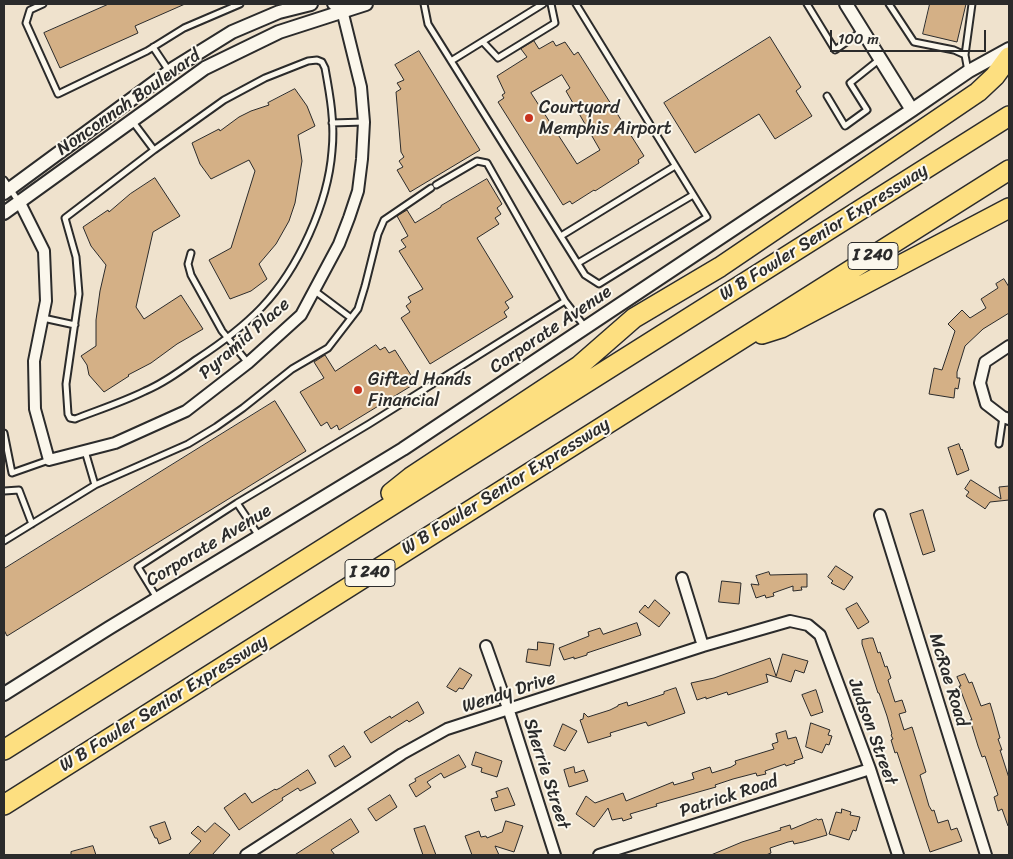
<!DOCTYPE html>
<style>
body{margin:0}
#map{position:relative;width:1013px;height:859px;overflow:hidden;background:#efe2cd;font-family:Sriracha,sans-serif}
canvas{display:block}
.frame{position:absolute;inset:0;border:5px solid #2b2b2b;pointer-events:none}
.scale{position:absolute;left:830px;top:30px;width:156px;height:22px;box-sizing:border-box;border:2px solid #2b2b2b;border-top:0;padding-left:6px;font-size:15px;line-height:18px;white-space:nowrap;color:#2b2b2b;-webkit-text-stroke:4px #fbf7ec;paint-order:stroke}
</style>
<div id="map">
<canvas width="1013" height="859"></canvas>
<div class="frame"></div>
<div class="scale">100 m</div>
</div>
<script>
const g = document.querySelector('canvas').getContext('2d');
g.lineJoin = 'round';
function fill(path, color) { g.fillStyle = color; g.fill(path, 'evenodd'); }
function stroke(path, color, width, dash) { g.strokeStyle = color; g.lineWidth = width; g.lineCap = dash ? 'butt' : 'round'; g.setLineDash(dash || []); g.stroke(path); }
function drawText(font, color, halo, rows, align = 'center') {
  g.font = font + ' Sriracha,sans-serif'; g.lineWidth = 4; g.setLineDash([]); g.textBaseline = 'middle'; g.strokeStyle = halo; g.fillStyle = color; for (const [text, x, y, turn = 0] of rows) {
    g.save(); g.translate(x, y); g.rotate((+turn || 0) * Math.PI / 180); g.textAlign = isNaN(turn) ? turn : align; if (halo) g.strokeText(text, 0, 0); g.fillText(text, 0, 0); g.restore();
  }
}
const building = new Path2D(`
 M109,4H185L135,26L138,33L60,68L44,33Z
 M930,4H966L957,42L923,34Z
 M770,37L801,87L796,91L812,116L775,139L759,114L695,153L664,103Z
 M534,41L539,49L553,41L556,46L565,42L574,55L578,52L644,156L638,160L639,163L595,191L594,190L572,204L570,201L563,205L498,102L504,98L502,95L505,93L497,76L527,57L521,49ZM562,75L570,88L566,91L600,150L577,164L531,93Z
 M419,51L480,150L410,192L397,170L403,167L399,161L404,157L401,152L396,92L401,89L397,83L404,80L395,65Z
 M295,89L307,106L315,126L298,135L302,161L295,203L289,221L276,244L259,264L267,279L251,291L230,299L209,260L231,248L255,171L249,160L211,179L200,164L192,143L219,129L220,131L239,117L251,111L269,105L268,103Z
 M155,178L180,216L153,232L136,307L144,319L181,295L203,329L177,344L151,363L128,375L129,376L104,392L89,375L87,365L81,356L96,346V320L100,291L106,265L91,246L83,227L108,210L109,212L130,194Z
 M487,179L502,204L497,208L501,214L495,218L499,224L477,238L513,297L505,302L509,308L504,312L507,317L430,364L401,318L410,312L406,306L411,302L408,297L423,289L399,251L406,247L401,240L408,236L397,216L407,210L415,223L441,207V206Z
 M1004,279L1009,287V313L983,329L965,346L957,372V378H960L958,389L955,388L954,398L929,394L934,368L942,370L955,331L948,324L962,310L970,318L986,308L981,299L998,288L996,284Z
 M376,345L380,350L385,347L389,353L395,350L416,383L339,430L337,425L331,429L327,422L321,426L300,392L324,378L314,362L325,355L335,371Z
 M275,401L306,451L7,636L4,630V569Z
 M959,444L961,450L962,449L969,470L957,475L948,448Z
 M971,480L1001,499L999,487L1009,486V500L990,502L985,509L984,508L966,496L969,492L965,489Z
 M923,510L935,551L923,555L910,514Z
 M836,566L853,577L844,590L831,583L833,581L828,577Z
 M769,572L770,575L807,574V587H801L802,590L793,591V586L773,593L774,596L766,598L765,595L756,598L751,584L759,585L756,576Z
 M722,581L741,583L739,604L719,602Z
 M655,600L670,613L659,627L639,612L645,605L648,608Z
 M857,603L869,622L858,629L846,609Z
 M637,623L641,635L587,653V655L574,659V657L564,660L559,648L589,636L588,632L600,628L603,634Z
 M870,638H873L878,653L880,652L885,667L887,666L891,678L888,680L895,702L902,700L906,712L899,714L904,730L912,727L926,772L920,775L929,806L932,811L934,810L938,823L948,820L951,830L957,828L962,841L930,852L897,752L895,753L891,740L893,739L891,735L892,734L887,716L879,693H878L862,644V640Z
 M538,642L554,644L550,666L526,662L528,649L537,650Z
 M783,654L808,661L804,673L795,670L791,682L766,674L768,682L728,695L727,692L706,699V697L697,700L691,683L714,678L770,658L776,676Z
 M460,668L472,675L463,689L459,688L456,692L447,687Z
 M965,674L969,683L972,682L981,706L990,703L993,713L1000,738L998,739L1002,750H1000L1009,778V826H1008L1002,809L998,811L994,797L998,795L985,756L982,757L978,746L970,720H972L959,686H961L957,677Z
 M676,688L685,713L648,726L646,722L610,733L611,736L588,743L580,720L583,719L584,713L588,717L610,710L618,706V705L627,702L628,706L664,694V692Z
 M816,690L823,712L811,716L802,695Z
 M418,702L424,713L409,722L407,720L371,743L364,732L390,716L391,718Z
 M811,723L830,730L828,735L832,736L829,745L826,744L822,753L806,747Z
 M563,724L577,731L565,751L554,746Z
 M786,731L788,739L796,737L803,758L794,761L795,763L786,766L785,764L765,771L766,774L757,776L756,773L733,779L715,785L716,787L656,804L657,806L630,814L632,818L623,821L622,818L612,820L608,808L594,827L576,814L586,796L595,803L623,793L626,801L673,782L674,785L694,779L692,773L710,767L712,773L731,767L736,764L735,761L774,749L772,744L778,742L776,734Z
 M344,746L351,757L335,767L329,756Z
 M476,752L502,761L497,777L481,772L482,768L472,765Z
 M459,755L466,767L444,778L441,773L427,782L431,787L416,797L409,785L416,781L415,779Z
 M574,767L575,773L584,770L588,781L569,787L564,770Z
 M308,770L316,783L300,791L298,788L282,798L283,800L239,830L224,808L245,793L252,803L275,789L276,790L280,788Z
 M508,788L515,805L495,811L491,799L498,797L496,792Z
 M390,795L397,807L376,821L368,809Z
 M842,809L851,812L850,815L860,817L856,831L853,830L849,840L829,834L836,812L841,813Z
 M351,819L359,832L331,850L335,855H295Z
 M817,819L818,820L822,819L827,835L803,842L794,844L793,841L788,842L770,848L771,853L766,855H711L742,842L781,830L780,828L790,825L791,829Z
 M506,821L523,826L514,852L495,846L499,855H472L465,836L479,831L481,837L486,836L487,838L502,832Z
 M165,822L171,839L159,844L157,838H155L150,827Z
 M215,823L230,835L212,855H188L201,841L191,833L198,826L205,832Z
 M425,826L436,855H423L414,829Z
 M93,846L96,855H71V852Z`);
const service = new Path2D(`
 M43,4L30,10L26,23L58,94L147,51L184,28L240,4
 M424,4L428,24L585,275L599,284L707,217L576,4
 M807,4L835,50L862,31
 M889,4L914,42L954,50L965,55L968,71
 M483,42L498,58L555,23L551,4
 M153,47L169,71
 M965,55L972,4
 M317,60L322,62L325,68C330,95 335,123 332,151C328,204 298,269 262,307C243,327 220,344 197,359C180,371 164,383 145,391C123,402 98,410 75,419L70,418L68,414L66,384L79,294L76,257L65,218L154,150L224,100L265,78L308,61Z
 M451,61L543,4
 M827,96L845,126L867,110L850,83L880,59
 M133,122L154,150
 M332,123L364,122
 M4,180L19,202
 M436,185L477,161L487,163L565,301
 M561,236L675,166
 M191,253L188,264L191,275L222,331L248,363
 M578,263L693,195
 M315,291L351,318
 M43,318L75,325
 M4,433L12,473L49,460
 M999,444L1003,417
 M85,451L95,485
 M4,491L19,490L32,524
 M237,503L259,536
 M4,541L95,485L188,444L216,427L243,408L292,369L328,348L358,309L365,286L378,234L384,220L431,188
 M157,598L138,567L237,503L369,424L565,301L585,327`);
const minor = new Path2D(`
 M20,203L44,251L46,301L34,361L35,409L49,460L115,443L186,411L248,363L301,315L339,244L349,218L358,191L362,159L364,122L361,87L342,10L333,4
 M1009,346L985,362L980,383L986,404L1003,417L1009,419
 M880,515L986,855
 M682,578L703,646
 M486,646L509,711L555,855
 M246,855L402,754L447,729L703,646L790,621L808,625L820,635L870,769L898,855
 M599,855L870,769`);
const tertiary = new Path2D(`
 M846,4L912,110
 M4,193L174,68L232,32L279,12L311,4
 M4,213L205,68L279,32L366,4
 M4,694L109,628L403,449L912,110L969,71L1009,49`);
const motorway = new Path2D(`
 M762,334L781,328L1009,208
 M391,493L411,477L579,366L634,318L720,267L978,92L995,76L1009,57
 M4,750L1009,116
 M4,805L1009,170`);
const markers = [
 [529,118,5,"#c8321e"],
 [358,390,5,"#c8321e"]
];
const shields = [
 [873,256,50],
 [370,573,50]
];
const shieldNames = [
 ["I 240",873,256],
 ["I 240",370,573]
];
const streetNames = [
 ["Nonconnah Boulevard",129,103,-35],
 ["W B Fowler Senior Expressway",824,233,-32],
 ["Corporate Avenue",551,330,-34],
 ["Pyramid Place",245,339,-41],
 ["W B Fowler Senior Expressway",506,487,-32],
 ["Corporate Avenue",209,546,-31],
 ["McRae Road",948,680,73],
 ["Wendy Drive",509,693,-18],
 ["W B Fowler Senior Expressway",164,704,-32],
 ["Judson Street",872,732,70],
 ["Sherrie Street",546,774,72],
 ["Patrick Road",729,797,-18]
];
const poiNames = [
 ["Courtyard",539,108],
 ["Memphis Airport",539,129],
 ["Gifted Hands",368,380],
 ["Financial",368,401]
];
fill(building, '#d4b086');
stroke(building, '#2b2b2b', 1);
stroke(service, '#2b2b2b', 9);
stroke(minor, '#2b2b2b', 14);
stroke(tertiary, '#2b2b2b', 16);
stroke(motorway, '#2b2b2b', 22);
stroke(service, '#fbf7ec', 5);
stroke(minor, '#fbf7ec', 10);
stroke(tertiary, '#fbf7ec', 12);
stroke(motorway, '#fddf80', 19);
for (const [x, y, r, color] of markers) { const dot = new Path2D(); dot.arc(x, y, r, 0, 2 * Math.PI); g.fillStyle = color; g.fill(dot); stroke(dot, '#fbf7ec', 2); }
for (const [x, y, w] of shields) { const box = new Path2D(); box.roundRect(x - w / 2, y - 13.5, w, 27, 4); g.fillStyle = '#fbf7ec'; g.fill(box); stroke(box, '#2b2b2b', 1); }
drawText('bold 16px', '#2b2b2b', null, shieldNames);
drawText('18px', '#2b2b2b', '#fbf7ec', streetNames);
drawText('18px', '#2b2b2b', '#fbf7ec', poiNames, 'left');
</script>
